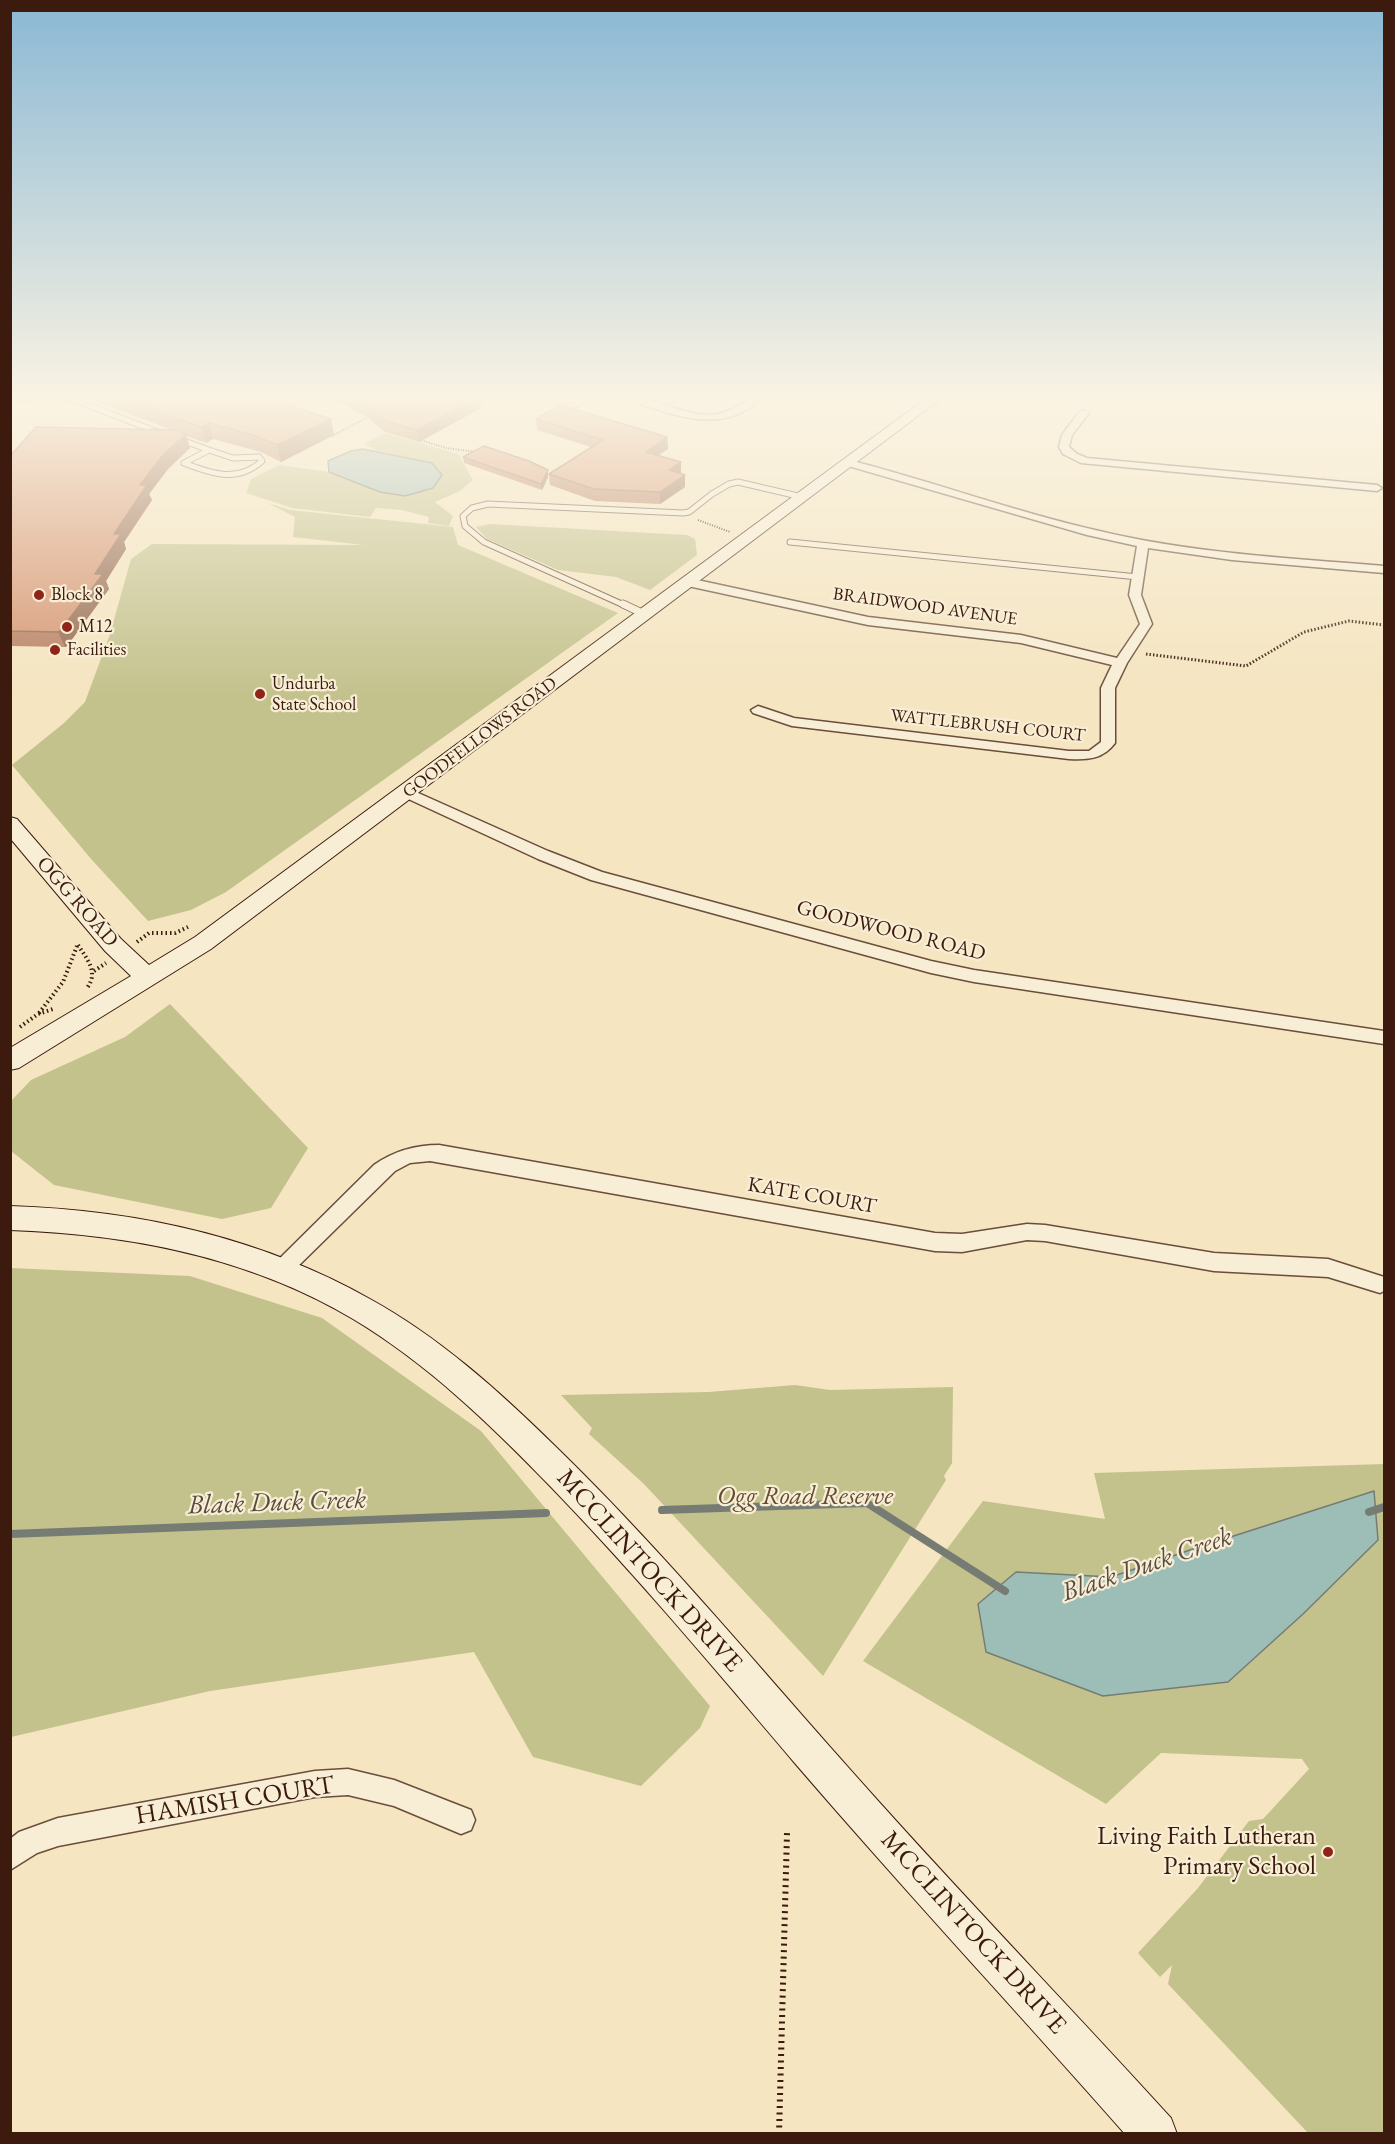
<!DOCTYPE html>
<style>
body{margin:0}
#map{position:relative;width:1395px;height:2144px;overflow:hidden;background:#f5e5c0;font-family:"EB Garamond",serif}
canvas{display:block}
.frame{position:absolute;inset:0;border:12px solid #3c1a0d;pointer-events:none}
</style>
<div id="map">
<canvas width="1395" height="2144"></canvas>
<div class="frame"></div>
</div>
<script>
const g = document.querySelector('canvas').getContext('2d');
g.lineJoin = 'round';
function fill(path, color) { g.fillStyle = color; g.fill(path, 'evenodd'); }
function stroke(path, color, width, dash) { g.strokeStyle = color; g.lineWidth = width; g.lineCap = dash ? 'butt' : 'round'; g.setLineDash(dash || []); g.stroke(path); }
function drawText(font, color, halo, rows, align = 'center') {
  g.font = font + ' "EB Garamond",serif'; g.lineWidth = 4.5; g.setLineDash([]); g.textBaseline = 'middle'; g.strokeStyle = halo; g.fillStyle = color; for (const [text, x, y, turn = 0] of rows) {
    g.save(); g.translate(x, y); g.rotate((+turn || 0) * Math.PI / 180); g.textAlign = isNaN(turn) ? turn : align; if (halo) g.strokeText(text, 0, 0); g.fillText(text, 0, 0); g.restore();
  }
}
const green = new Path2D(`
 M385,433L458,454L473,480L460,491L435,502L453,516L449,526L428,523L429,517L402,510L376,508L370,517L292,508L246,493L251,479L279,465L329,472L380,492L405,496L433,488L432,463L378,451L364,444Z
 M268,503L290,510L453,527L458,545L618,613L226,892L191,910L148,921L92,860L12,765L64,723L85,702L110,634L131,559L152,544L363,545L293,537L295,517Z
 M490,524L687,535L695,539L697,555L650,590L616,577L558,570L487,539L476,527Z
 M170,1004L308,1148L271,1208L222,1219L54,1185L11,1151V1101L31,1080L125,1037Z
 M11,1268L190,1276L322,1318L481,1431L710,1706L700,1728L641,1786L533,1757L474,1652L210,1691L11,1737Z
 M795,1385L830,1390L953,1387L952,1463L944,1476L946,1480L823,1676L644,1484L589,1434L592,1428L561,1395L709,1392Z
 M1384,1464V2133H1308L1168,1984L1172,1965L1160,1977L1138,1953L1198,1888L1249,1821L1263,1819L1309,1769L1302,1759L1161,1753L1106,1804L863,1661L983,1501L1105,1519L1094,1473Z`);
const water = new Path2D(`
 M363,449L432,463L442,475L433,488L405,496L380,492L329,472L328,461L351,451Z
 M1374,1491L1378,1540L1303,1614L1228,1682L1103,1696L986,1652L978,1604L1016,1572L1111,1577L1193,1549Z`);
const stream = new Path2D(`
 M662,1510L867,1503L1005,1591
 M1369,1512L1384,1507
 M10,1534L546,1513`);
const pathFar3 = new Path2D(`
 M890,397L907,401
 M570,411L595,397
 M332,436L370,416
 M417,439L446,448L477,452
 M698,520L730,532`);
const pathFar2 = new Path2D(`
 M1146,654L1246,666L1304,632L1349,621L1384,625`);
const pathFar1 = new Path2D(`
 M137,942L149,933H175L188,927
 M78,945C87,959 99,972 87,988
 M94,971L106,963
 M39,1013L63,982L77,946
 M20,1027L38,1014L53,1009`);
const path = new Path2D(`
 M779,2134L787,1833`);
const laneFar1 = new Path2D(`
 M55,397L69,398L163,434
 M10,400L41,397
 M179,439L209,450
 M209,450L233,458L259,457L262,461C238,483 212,474 184,463Z
 M790,542L1138,577
 M626,606L484,542L465,526L463,516L472,508L488,504L683,513L689,512L712,494L729,484L738,482L802,497`);
const lane = new Path2D(`
 M623,604L644,614`);
const street = new Path2D(`
 M626,397C657,395 685,419 717,414C735,412 746,396 764,397C732,428 694,422 656,409C646,406 634,403 626,397Z
 M1084,410L1089,413L1072,435L1069,447L1077,454L1087,458L1377,485L1382,488L1377,491L1081,463L1063,454L1059,447L1062,435L1080,411Z
 M849,460C931,481 1012,511 1095,530C1189,553 1288,558 1384,566V573L1232,560L1148,548L1141,595L1152,624L1127,663L1115,688V743C1103,759 1088,760 1069,759L792,726L753,713L751,710L758,706L794,718L1069,751H1089L1101,742V688L1112,665L1021,643L868,625L688,586L684,585V579L688,578L868,617L1021,635L1117,658L1140,624L1129,595L1137,546L1087,535L845,465L844,463Z
 M407,788L548,851L602,872L931,961L974,970L1384,1031V1044L974,982L931,973L591,880L538,859L402,796L400,793Z
 M439,1145L935,1233L962,1234L1027,1224L1045,1225L1214,1253L1328,1259L1384,1277V1291L1380,1293L1328,1277L1214,1271L1045,1241L1027,1240L962,1252L935,1251L430,1161L410,1163L395,1171L288,1276L281,1279L274,1276L271,1270L274,1264L374,1165C394,1151 415,1145 439,1145Z
 M348,1769L394,1780L471,1810L475,1820L471,1830L461,1834L394,1806L348,1795L315,1797L58,1846L37,1853L10,1870V1839L19,1832L58,1818L315,1771Z`);
const secondary = new Path2D(`
 M928,397H943L211,949L19,1068L10,1070V1048L131,976L105,951L10,838V817L17,819L121,939L149,965L195,937Z
 M10,1206C136,1210 260,1237 370,1299C439,1337 499,1391 555,1446C656,1544 746,1652 839,1757C947,1880 1061,1997 1171,2118L1177,2134H1125C1015,2009 901,1887 793,1761C714,1668 636,1575 551,1487C491,1425 428,1364 353,1319C249,1257 129,1234 10,1230Z`);
const wall = new Path2D(`
 M84,397H265L334,435L281,462L261,452L213,439L206,443L186,436L190,448L168,469L149,494L152,500L124,542L126,549L106,581L109,589L67,646L65,647L10,646V456L172,430Z
 M329,397H479L481,408L419,442L385,432L366,416Z
 M536,419L667,437L668,449L658,455L681,462V474L685,475V487L660,504L595,501L550,485L549,474L591,447L537,430Z
 M463,457L548,477L542,490L464,463Z`);
const shadedWall = new Path2D(`
 M479,397L481,408L419,442L417,430Z
 M331,419L334,435L281,462L277,445Z
 M209,423L213,439L206,443L201,427Z
 M186,434L190,448L168,469L149,494L152,500L124,542L126,549L106,581L109,589L67,646L65,647L58,632L95,574L114,534L140,485L163,455Z
 M667,437L668,449L646,463V452Z
 M681,462V474L669,470Z
 M548,470V477L542,490L541,484Z
 M685,475V487L660,504V492Z`);
const building = new Path2D(`
 M120,397H265L331,419L277,445L256,436L209,423L201,427Z
 M350,397H478L417,430L383,420L364,404Z
 M560,405L667,437L646,452L681,462L669,470L685,475L660,492L594,489L549,474L603,440L536,419Z
 M36,427L176,430L186,434L163,455L140,485H147L114,534H121L95,574H103L61,630L58,632L10,631V456Z
 M484,446L529,461L548,470L541,484L463,457Z`);
const markers = [
 [39,595,6,"#8f2418"],
 [67,627,6,"#8f2418"],
 [55,650,6,"#8f2418"],
 [260,694,6,"#8f2418"],
 [1328,1852,6,"#8f2418"]
];
const farPoinames = [
 ["Block 8",51,595],
 ["M12",79,627],
 ["Facilities",67,650],
 ["Undurba",272,684],
 ["State School",272,705]
];
const farStreetnames = [
 ["BRAIDWOOD AVENUE",925,607,8],
 ["WATTLEBRUSH COURT",988,726,6],
 ["GOODFELLOWS ROAD",480,738,-37]
];
const streetNames = [
 ["OGG ROAD",77,902,49],
 ["GOODWOOD ROAD",891,931,14],
 ["KATE COURT",812,1196,10]
];
const nearParknames = [
 ["Ogg Road Reserve",805,1497]
];
const nearStreetnames = [
 ["MCCLINTOCK DRIVE",649,1571,48],
 ["HAMISH COURT",235,1801,-9],
 ["MCCLINTOCK DRIVE",973,1933,48]
];
const nearPoinames = [
 ["Living Faith Lutheran",1316,1837],
 ["Primary School",1316,1867]
];
const nearWaternames = [
 ["Black Duck Creek",277,1503,-2],
 ["Black Duck Creek",1147,1565,-19]
];
fill(green, '#c3c28d');
fill(water, '#9dbeb7');
stroke(water, '#767c73', 1.5);
stroke(stream, '#767c73', 8);
stroke(laneFar1, '#6a4d3a', 7);
stroke(lane, '#6a4d3a', 9);
stroke(street, '#6a4d3a', 3);
stroke(secondary, '#3c1a0d', 2);
stroke(pathFar3, '#3c1a0d', 2, [1, 1.5]);
stroke(pathFar2, '#3c1a0d', 3, [1.5, 2]);
stroke(pathFar1, '#3c1a0d', 4, [1.5, 3]);
stroke(path, '#3c1a0d', 6, [2, 4.5]);
stroke(laneFar1, '#f8eed6', 5);
stroke(lane, '#f8eed6', 7);
fill(street, '#f8eed6');
fill(secondary, '#f8eed6');
fill(wall, '#b77f61');
fill(shadedWall, '#95684f');
fill(building, '#d59471');
stroke(building, '#95684f', 1.5);
const sky = g.createLinearGradient(0, 0, 0, 697);
sky.addColorStop(0, '#8ab8d4');
sky.addColorStop(0.57, '#faf3e3');
sky.addColorStop(1, '#faf3e300');
g.fillStyle = sky;
g.fillRect(0, 0, 1395, 697);
for (const [x, y, r, color] of markers) { const dot = new Path2D(); dot.arc(x, y, r, 0, 2 * Math.PI); g.fillStyle = color; g.fill(dot); stroke(dot, '#f8eed6', 2); }
drawText('18px', '#3c1a0d', '#f8eed6', farPoinames, 'left');
drawText('18px', '#3c1a0d', '#f8eed6', farStreetnames);
drawText('21px', '#3c1a0d', '#f8eed6', streetNames);
drawText('italic 26px', '#644c33', '#f8eed6', nearParknames);
drawText('26px', '#3c1a0d', '#f8eed6', nearStreetnames);
drawText('26px', '#3c1a0d', '#f8eed6', nearPoinames, 'right');
drawText('italic 27px', '#594b40', '#f8eed6', nearWaternames);
</script>
